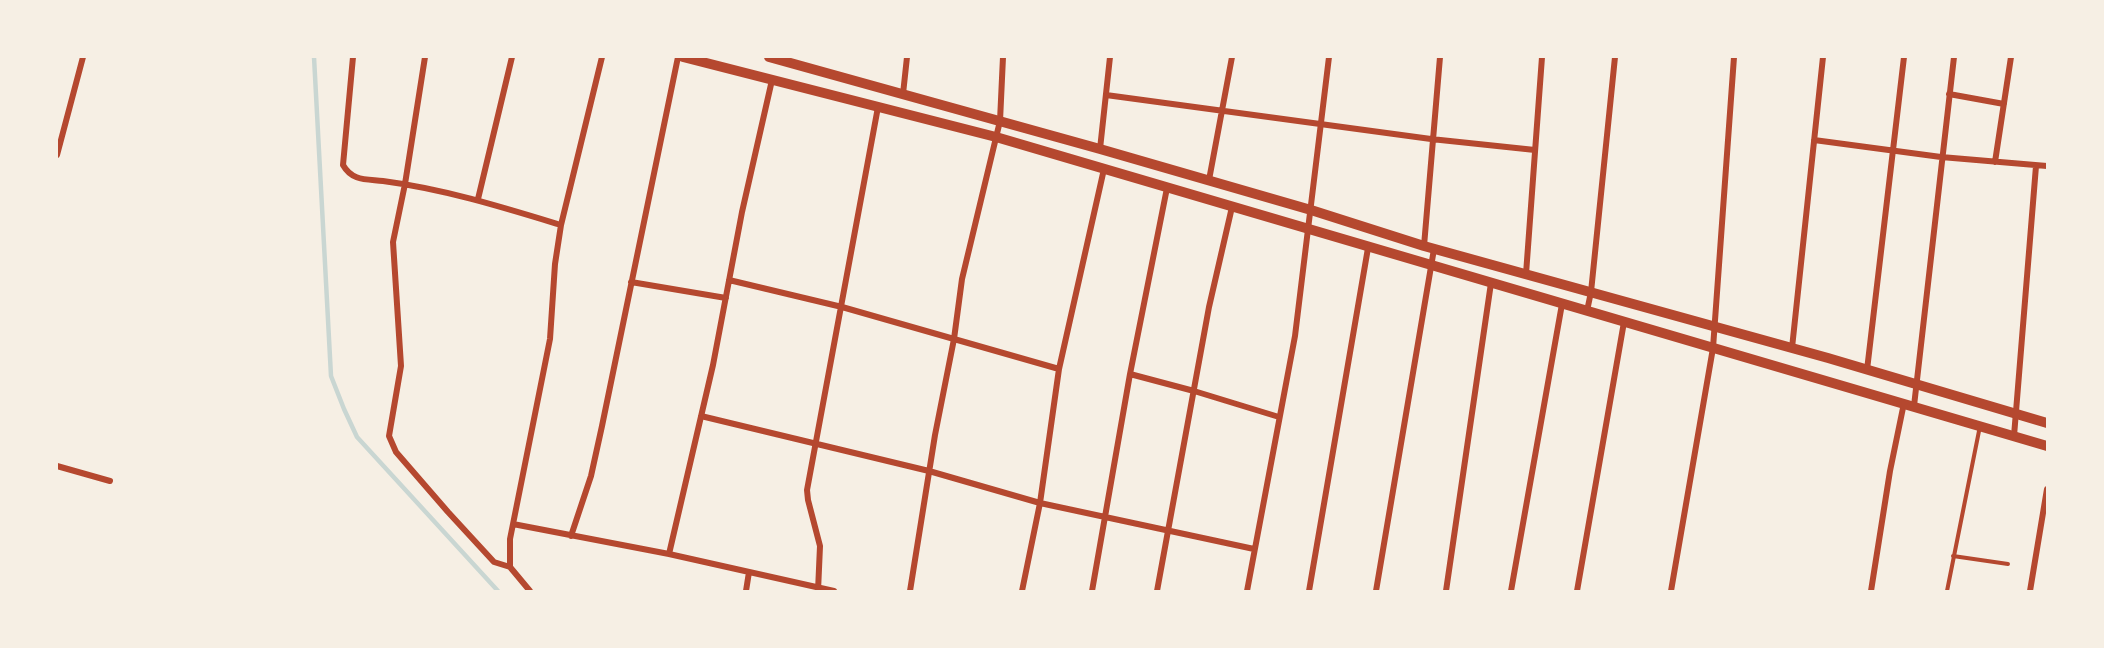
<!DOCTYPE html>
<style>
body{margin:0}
#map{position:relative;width:2104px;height:648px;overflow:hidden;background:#f6efe4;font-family:Overpass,sans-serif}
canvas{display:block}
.frame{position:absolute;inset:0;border:58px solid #f6efe4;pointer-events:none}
</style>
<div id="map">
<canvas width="2104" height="648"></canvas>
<div class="frame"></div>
</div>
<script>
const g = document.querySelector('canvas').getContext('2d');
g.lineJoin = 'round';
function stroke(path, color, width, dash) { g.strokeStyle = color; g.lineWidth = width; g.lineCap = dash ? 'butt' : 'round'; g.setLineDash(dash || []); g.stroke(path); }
const stream = new Path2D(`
 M314,57L331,376L344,409L357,437L498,591`);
const service = new Path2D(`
 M1953,556L2008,564
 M1947,591L1980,426`);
const minor = new Path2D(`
 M353,57L343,165C352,181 366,179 383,181C444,189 502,207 561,225
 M425,57L405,184L393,242L401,366L389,436L396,452L448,512L494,562L510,567
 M903,94L907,57
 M1949,94L2004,104
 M1106,95L1431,139L1535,150
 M1814,140L1941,157L2047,166
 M1100,149L1110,57
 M57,155L83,57
 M1995,162L2011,57
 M1209,180L1232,57
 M478,199L512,57
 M1424,246L1440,57
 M1526,274L1542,57
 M729,280L842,307L1059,369
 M631,282L726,298
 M1587,311L1591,292L1615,57
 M1792,348L1823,57
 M1867,370L1904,57
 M1130,374L1194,391L1279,417
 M1914,406L1954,57
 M701,416L929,471L1040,503L1254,549
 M2014,436L2036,166
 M57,466L110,481
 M513,524L669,554L834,591
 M571,536L591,476L602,426L678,57
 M669,554L713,365L742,212L772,80
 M530,591L510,567V539L550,339L555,264L561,225L602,57
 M746,591L749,572
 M818,591L820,546L808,500L807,490L878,107
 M910,591L935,435L954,339L962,279L1000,121L1003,57
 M1022,591L1040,503L1059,369L1104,169
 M1092,591L1130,374L1167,188
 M1157,591L1209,307L1232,207
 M1247,591L1295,336L1329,57
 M1309,591L1368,248
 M1376,591L1434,249
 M1446,591L1491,283
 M1511,591L1562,304
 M1577,591L1624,322
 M1671,591L1713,348L1734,57
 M1871,591L1890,471L1904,403
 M2030,591L2047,489`);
const secondary = new Path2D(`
 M683,57L996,137L2047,446
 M769,57L1100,149L1311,210L1424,246L1828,358L2047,423`);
stroke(stream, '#c9d6d2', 4.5);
stroke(service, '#b5482f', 4);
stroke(minor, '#b5482f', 6);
stroke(secondary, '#b5482f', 10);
</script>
